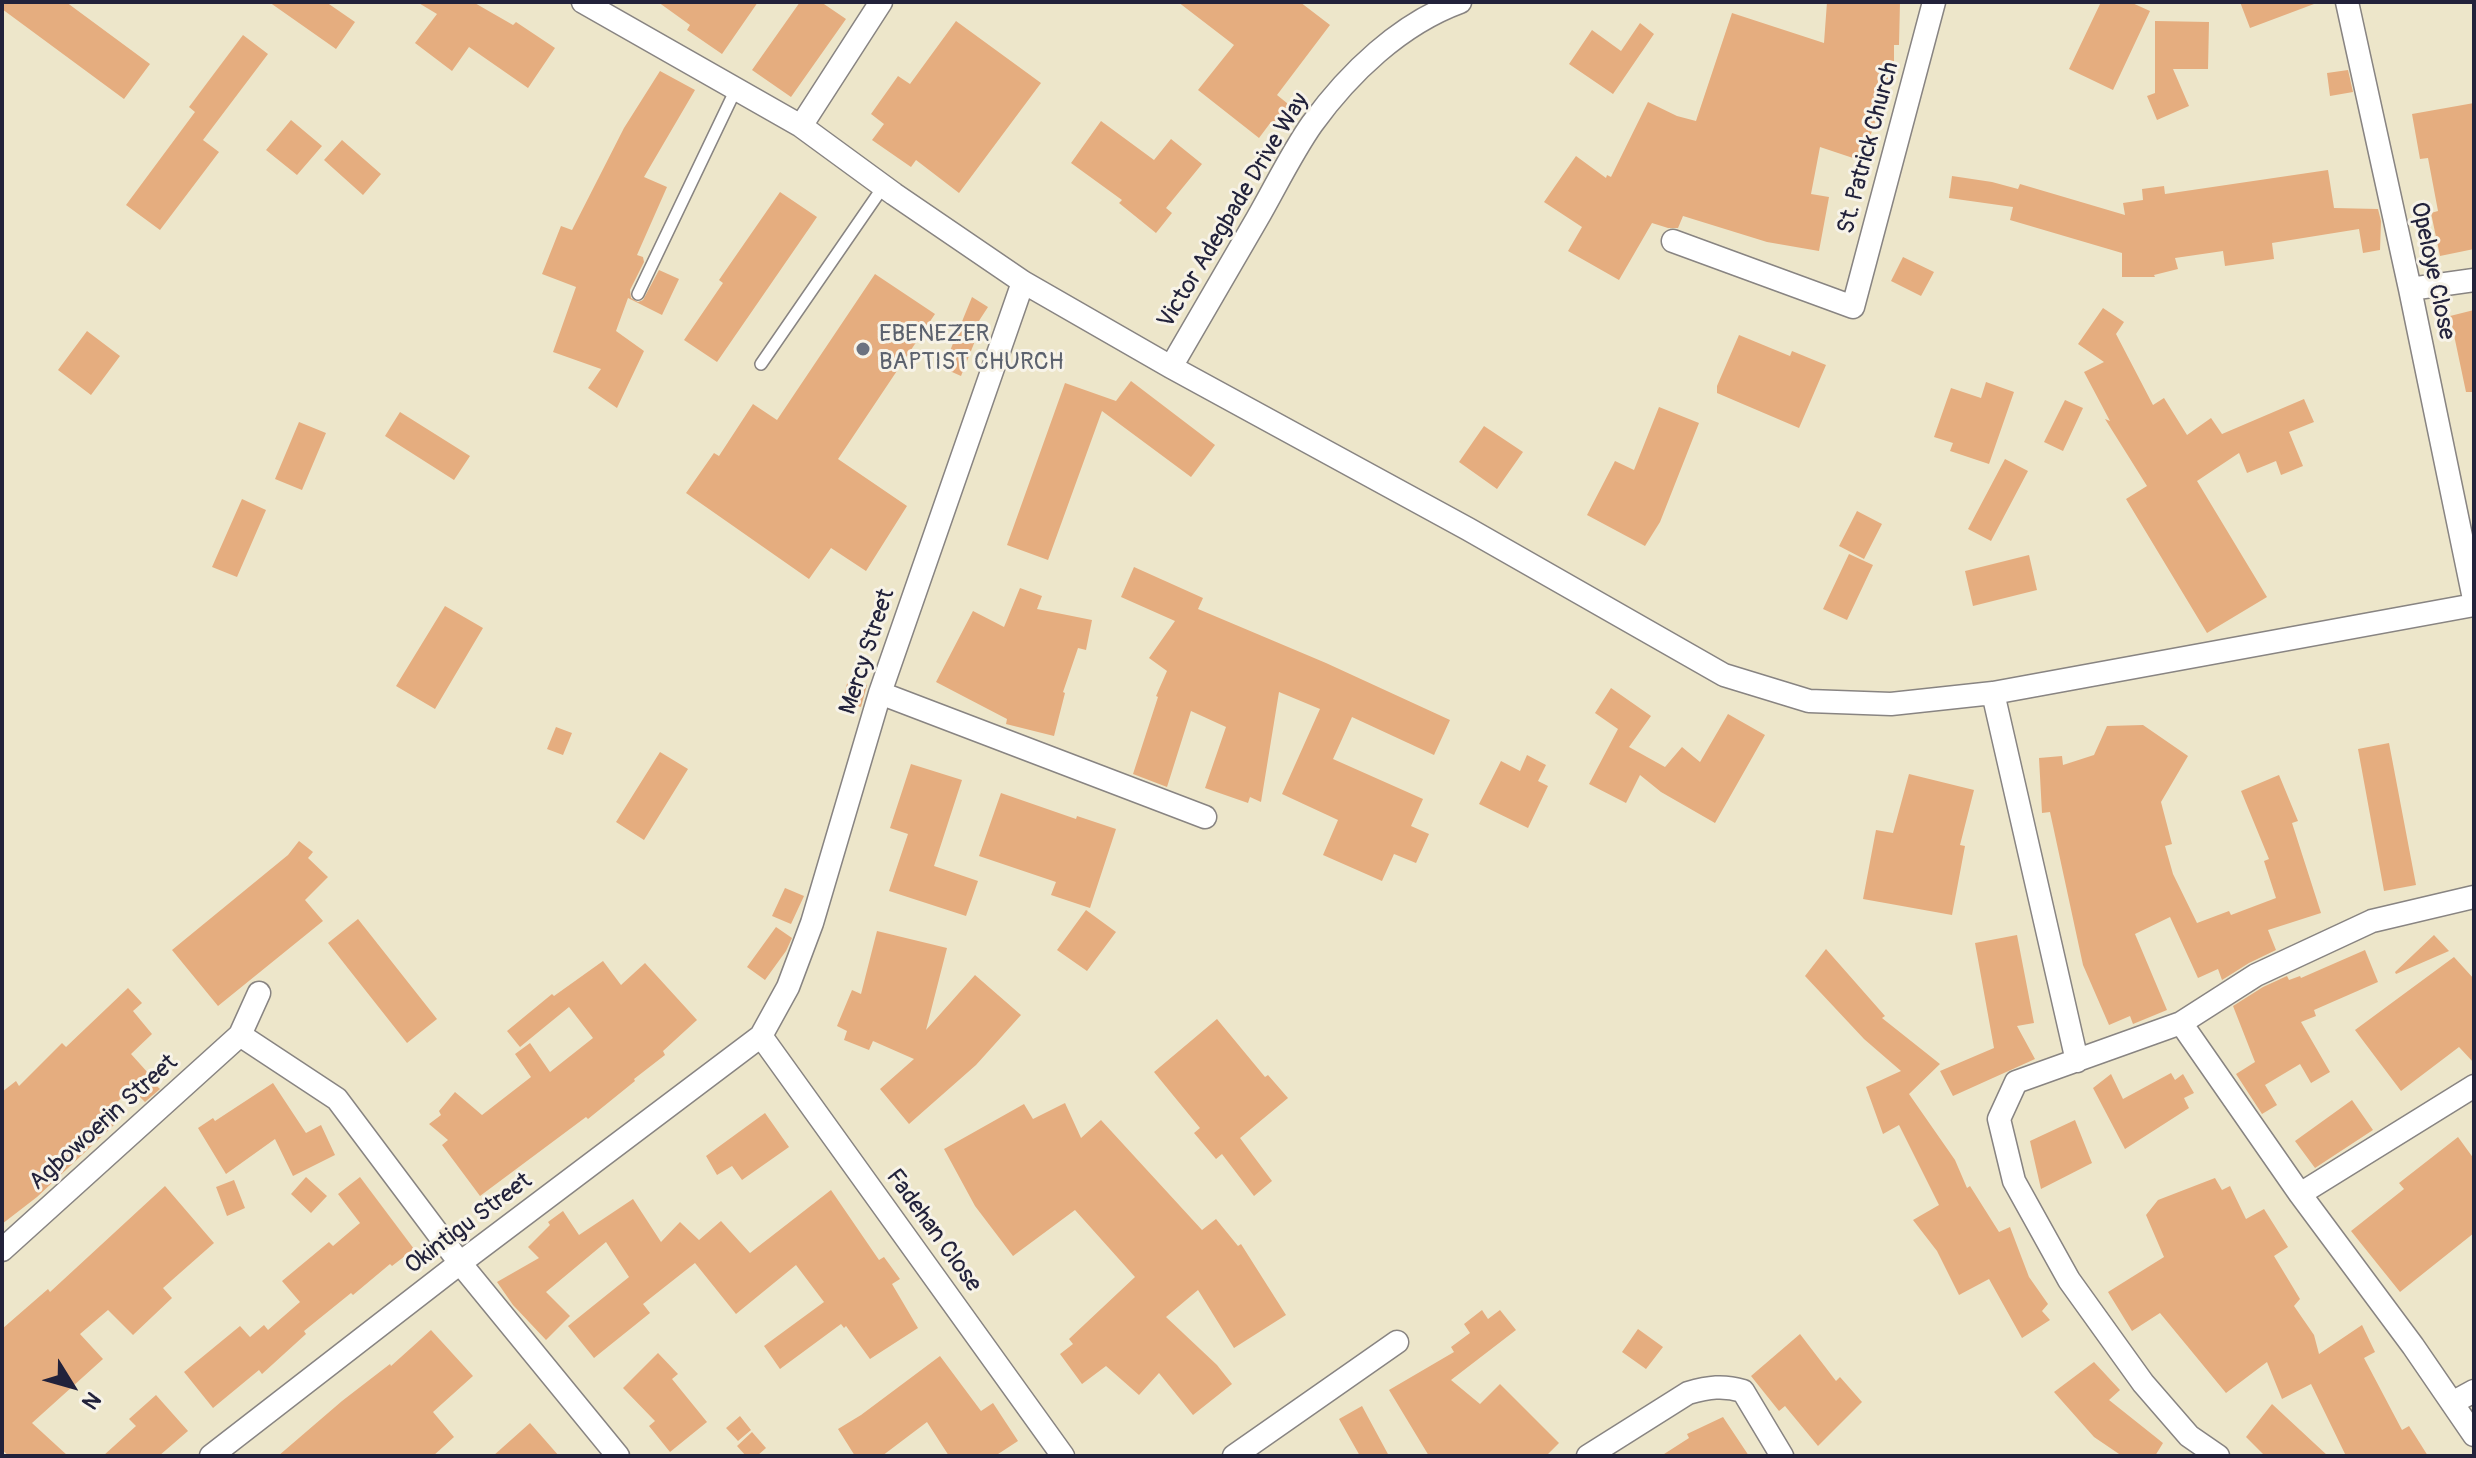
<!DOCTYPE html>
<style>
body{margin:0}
#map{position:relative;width:2476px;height:1458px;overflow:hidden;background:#ede6ca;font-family:Pangolin,sans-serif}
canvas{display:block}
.frame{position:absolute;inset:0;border:4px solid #22223b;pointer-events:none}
.north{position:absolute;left:32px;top:1346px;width:80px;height:80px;-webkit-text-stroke:6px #f7f3e8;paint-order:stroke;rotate:127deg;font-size:22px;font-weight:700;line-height:32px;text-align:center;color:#22223b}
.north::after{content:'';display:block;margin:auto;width:28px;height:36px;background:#22223b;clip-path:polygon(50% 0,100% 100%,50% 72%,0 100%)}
</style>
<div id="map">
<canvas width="2476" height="1458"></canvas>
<div class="frame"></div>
<div class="north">N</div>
</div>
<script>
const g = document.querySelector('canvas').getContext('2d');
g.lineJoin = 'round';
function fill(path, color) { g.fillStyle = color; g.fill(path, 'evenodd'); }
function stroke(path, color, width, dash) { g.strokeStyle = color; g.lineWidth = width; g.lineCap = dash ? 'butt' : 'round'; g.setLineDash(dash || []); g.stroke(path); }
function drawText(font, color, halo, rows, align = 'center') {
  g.font = font + ' Pangolin,sans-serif'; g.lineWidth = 6; g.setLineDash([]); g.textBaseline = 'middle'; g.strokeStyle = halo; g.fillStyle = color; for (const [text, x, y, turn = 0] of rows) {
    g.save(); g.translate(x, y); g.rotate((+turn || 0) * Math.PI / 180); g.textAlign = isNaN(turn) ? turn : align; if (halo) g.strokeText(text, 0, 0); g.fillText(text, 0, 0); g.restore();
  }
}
const building = new Path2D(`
 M2,2H66L150,64L124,99L2,9Z
 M269,2H326L355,22L336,49Z
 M417,2H473L513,25L516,22L555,48L528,88L469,47L452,71L415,43L437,14Z
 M658,2H758L722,54L687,30L690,25Z
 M800,2H821L846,19L791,97L752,70Z
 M1178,2H1300L1330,25L1277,95L1298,112L1283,132L1271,122L1259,138L1198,90L1234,45Z
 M1827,2H1900L1899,45H1894V65L1862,161L1820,147L1811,194L1829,197L1819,251L1767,242L1683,216L1678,228H1668L1652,223L1619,280L1568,251L1582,227L1544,202L1576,156L1606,178L1607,175L1611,177L1648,102L1677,116L1696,121L1732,13L1824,43Z
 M2101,2H2130L2150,11L2113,90L2069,69Z
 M2240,2H2314V4L2250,28Z
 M956,21L1041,83L959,193L916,160L911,167L872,140L884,124L871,114L898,76L910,84Z
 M2155,21L2209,22L2208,69H2173L2189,106L2157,120L2147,96L2155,93Z
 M1640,23L1654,34L1613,94L1569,64L1592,30L1621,51Z
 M243,35L268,54L203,140L219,152L160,230L126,205L195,112L189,107Z
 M2348,70L2353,92L2330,96L2327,73Z
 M660,71L695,90L644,177L667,187L637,255L643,257L644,262L630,290L631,298L638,302L643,300L659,270L679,279L662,315L628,298L616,331L644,351L617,408L588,388L601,369L553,352L576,287L542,274L561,226L572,230L624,128Z
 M2474,103V249L2440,256L2431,213L2438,211L2428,158L2420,159L2412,114Z
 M291,120L322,146L297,175L266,150Z
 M1101,121L1154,160L1171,139L1202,164L1166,208L1172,213L1156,233L1119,203L1122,200L1071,163Z
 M342,140L381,174L363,195L324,160Z
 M2328,170L2334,208L2378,209L2381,221L2380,250L2363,253L2359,229L2272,243L2274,259L2225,266L2223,251L2175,258L2178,269L2154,275L2155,277H2122V253L2010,220L2013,207L1949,198L1952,176L1992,182L2018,189L2020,184L2125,215L2123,203L2143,200L2142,189L2164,186L2165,194Z
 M780,192L817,217L717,362L684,340L723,283L719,280Z
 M1903,257L1934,272L1921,296L1891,281Z
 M875,274L935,314L838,459L907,506L866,571L831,548L809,579L686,493L714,453L719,456L753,404L777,420Z
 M972,297L988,307L971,333L977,336L961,376L943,368Z
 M2103,308L2124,322L2116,334L2153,405L2164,398L2187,435L2211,418L2222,434L2304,399L2314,422L2289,432L2303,466L2281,475L2276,461L2247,473L2239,453L2197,481L2267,597L2207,633L2126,499L2147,486L2105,419L2110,421L2084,372L2104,362L2078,344Z
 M2474,310V392H2466L2450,316Z
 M87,331L120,356L91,395L58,370Z
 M1739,335L1790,356L1792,351L1826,365L1799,428L1717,393V386Z
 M1131,381L1215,445L1191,477L1102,411L1048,560L1007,545L1065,383L1116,401Z
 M1986,382L2014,392L1989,464L1950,451L1953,443L1934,437L1951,388L1981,398Z
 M2065,400L2083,408L2063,451L2044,442Z
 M1659,407L1699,423L1660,522L1645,546L1587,515L1615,461L1634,470Z
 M400,412L470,456L454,480L385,436Z
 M299,422L326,433L302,490L275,479Z
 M1484,426L1523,452L1497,489L1459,462Z
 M2005,459L2028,471L1991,541L1968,529Z
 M242,499L266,510L237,577L212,567Z
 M1857,511L1882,524L1864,559L1839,546Z
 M1849,554L1873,565L1847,620L1823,609Z
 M2029,555L2037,590L1973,606L1965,571Z
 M1134,567L1203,598L1198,609L1326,663L1450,720L1434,755L1352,717L1333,759L1423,799L1411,826L1429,834L1416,863L1394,854L1382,881L1323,855L1338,820L1282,794L1320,709L1279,692L1261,802L1250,797L1248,803L1205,788L1226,727L1191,711L1167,787L1133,774L1158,697L1156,696L1167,671L1149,658L1175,621L1121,597Z
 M1020,588L1042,596L1037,609L1092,620L1086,650L1078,648L1063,692L1065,693L1054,736L1006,724L1007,719L936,682L973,611L1004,627Z
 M445,606L483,628L435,709L396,686Z
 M848,680L867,685L861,707L842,702Z
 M1611,688L1651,716L1629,747L1665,767L1682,747L1700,762L1728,714L1765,735L1715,823L1661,792L1640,775L1626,803L1589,784L1618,729L1595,713Z
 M2143,725L2188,756L2161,802L2172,844L2165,846L2173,874L2197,923L2229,911L2231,915L2276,898L2264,861L2269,859L2241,791L2279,775L2298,821L2292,823L2321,913L2268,930L2276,950L2249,963L2222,980L2218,969L2198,978L2170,917L2135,934L2167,1010L2133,1024L2130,1016L2109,1025L2083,965L2050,812L2042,813L2039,758L2062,756L2063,765L2094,755L2107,726Z
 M556,727L572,733L563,755L547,749Z
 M2389,743L2416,885L2384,891L2358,749Z
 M660,752L688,769L644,840L616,822Z
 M1527,755L1546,765L1538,781L1548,786L1528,828L1479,804L1501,761L1520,771Z
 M911,764L962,780L934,866L978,881L966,916L889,891L908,834L890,828Z
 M1909,774L1974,790L1960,845L1965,846L1952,915L1863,899L1876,830L1893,833Z
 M1001,793L1076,819L1077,816L1116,829L1090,908L1051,895L1056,882L979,856Z
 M299,841L313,852L308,858L328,877L305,900L323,921L218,1006L172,950L288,855Z
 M785,888L804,896L791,924L772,916Z
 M1086,910L1116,932L1087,971L1057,950Z
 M358,919L437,1019L407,1043L328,943Z
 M776,927L792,938L786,951L765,980L747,967Z
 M877,931L947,948L926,1030L975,975L1021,1015L976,1065L909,1124L880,1089L914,1059L873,1041L869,1050L844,1040L847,1031L837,1026L852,990L861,994Z
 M2017,935L2034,1023L2017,1026L2035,1059L1953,1096L1940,1071L1994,1048L1975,943Z
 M2434,935L2449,951L2396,974L2395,972Z
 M1826,949L1885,1016L1882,1018L1940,1064L1909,1094L1955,1160L1967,1188L1970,1186L1999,1232L2010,1227L2029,1277L2048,1304L2042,1311L2050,1320L2022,1338L1989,1279L1959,1295L1937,1251L1913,1220L1939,1205L1899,1125L1883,1134L1866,1087L1901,1071L1864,1039L1805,976Z
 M2365,950L2378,982L2314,1010L2316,1016L2301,1022L2330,1072L2311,1083L2300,1064L2265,1085L2277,1105L2262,1114L2236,1074L2255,1062L2233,1006L2263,987L2287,976L2289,980L2300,976L2301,978Z
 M2454,957L2474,979V1063L2459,1047L2401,1091L2355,1030Z
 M603,961L621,985L645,963L697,1020L663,1051L665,1055L634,1079L635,1081L588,1119L586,1117L480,1196L442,1145L448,1140L429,1124L441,1115L439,1111L455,1092L482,1115L531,1077L515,1054L530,1043L550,1072L593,1038L569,1007L520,1047L507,1031L552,994L554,996Z
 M128,988L142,1003L133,1011L152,1034L131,1054L149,1074L146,1076L160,1089L145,1102L132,1089L103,1114L114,1125L37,1197L2,1224V1092L16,1081L19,1086L62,1043L66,1047Z
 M1217,1019L1265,1077L1268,1075L1288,1098L1240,1138L1272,1181L1254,1196L1222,1154L1216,1159L1194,1133L1200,1128L1154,1072Z
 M2171,1073L2175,1080L2183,1074L2194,1093L2184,1098L2189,1108L2125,1149L2093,1088L2111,1074L2123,1099Z
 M273,1083L306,1133L321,1125L335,1155L293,1176L275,1139L226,1174L198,1128L213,1118L215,1121Z
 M2352,1100L2373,1130L2315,1168L2295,1141Z
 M1065,1103L1081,1138L1101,1120L1202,1230L1216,1219L1238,1246L1241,1244L1286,1315L1234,1348L1198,1290L1166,1317L1217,1365L1232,1384L1193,1415L1159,1373L1139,1395L1106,1366L1082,1384L1060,1354L1073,1344L1069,1339L1135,1277L1075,1210L1013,1256L975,1206L944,1149L1024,1104L1033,1119Z
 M765,1113L789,1147L742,1180L732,1166L717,1175L706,1156Z
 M2075,1120L2092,1163L2041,1189L2030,1141Z
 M2458,1137L2474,1159V1233L2400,1292L2351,1231L2404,1189L2399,1183Z
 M306,1177L327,1196L311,1213L291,1194Z
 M360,1177L414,1249L392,1266L390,1264L353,1295L351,1293L304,1331L306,1334L262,1374L259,1370L213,1408L184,1372L240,1326L250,1337L264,1325L268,1330L300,1302L282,1281L329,1242L333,1246L360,1223L338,1194Z
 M2215,1178L2222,1190L2230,1186L2246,1219L2264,1209L2288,1247L2274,1256L2300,1299L2294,1306L2314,1335L2319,1354L2362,1325L2375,1352L2364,1358L2402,1430L2409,1426L2428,1456H2346L2311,1384L2282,1399L2267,1362L2226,1393L2160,1313L2132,1331L2108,1292L2164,1257L2146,1215L2158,1200Z
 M234,1180L245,1208L227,1216L216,1187Z
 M165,1186L214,1243L163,1288L172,1298L133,1335L108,1310L80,1334L103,1359L32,1423L68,1456H9L2,1450V1329L48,1289L50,1292Z
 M831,1190L879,1260L884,1257L900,1279L892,1284L918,1328L870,1359L846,1326L844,1328L841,1324L780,1369L764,1346L824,1302L796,1265L736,1314L695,1263L643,1304L650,1313L594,1358L568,1326L629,1277L606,1242L546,1292L570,1316L546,1340L513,1305L497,1282L539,1258L528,1247L550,1225L548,1222L563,1211L579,1235L633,1199L661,1242L680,1222L699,1240L721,1221L750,1253Z
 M1482,1310L1488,1319L1500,1310L1516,1330L1451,1380L1480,1404L1500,1384L1559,1443L1546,1456H1429L1389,1390L1454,1352L1451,1347L1470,1333L1464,1324Z
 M1638,1329L1663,1347L1646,1369L1622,1352Z
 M431,1330L473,1376L433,1412L454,1437L433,1456H278L342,1401L390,1364L391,1366Z
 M1800,1334L1836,1381L1840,1377L1862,1402L1818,1446L1785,1406L1779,1411L1751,1376Z
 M658,1353L678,1374L672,1379L707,1422L670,1452L649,1426L655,1421L623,1388Z
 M940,1356L981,1411L993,1403L1018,1441L995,1456H949L927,1422L882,1456H855L838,1429L861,1415Z
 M2094,1362L2120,1390L2109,1400L2163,1443L2155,1456H2122L2094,1437L2054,1392Z
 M156,1395L188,1431L159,1456H103L136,1426L129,1419Z
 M2272,1404L2328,1456H2265L2246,1437Z
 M1362,1406L1389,1456H1360L1339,1419Z
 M740,1416L751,1430L738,1441L726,1428Z
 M1723,1417L1749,1456H1661L1689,1438L1687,1434Z
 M530,1423L559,1456H493Z
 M752,1432L766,1448L757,1456H746L737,1446Z`);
const service = new Path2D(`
 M638,294L736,89
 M761,364L883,187`);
const minor = new Path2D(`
 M583,2L801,126L894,194L1023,282L1171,367L1468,529L1724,675L1809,701L1891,704L1993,693L2474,605
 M2347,2L2410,289L2474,599
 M801,126L881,2
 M1673,241L1853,307L1934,2
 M2410,289L2474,280
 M1171,367C1200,318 1228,268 1257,219C1275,188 1291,154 1312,124C1349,73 1400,24 1460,2
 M880,693L1205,817
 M1993,693L2077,1061
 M2181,1023L2300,1194L2413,1346L2474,1435
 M240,1035L337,1099L460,1263L618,1456
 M761,1036L1063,1456
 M2300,1194L2474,1086
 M2,1250L240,1035L259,993
 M2452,1403L2474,1391
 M211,1456L460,1263L761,1036L788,987L812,923L880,693L1023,282
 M1234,1456L1397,1342
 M1588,1456L1688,1393C1709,1387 1723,1385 1743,1391L1782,1456
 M2218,1456L2189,1436L2143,1383L2069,1280L2014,1181L1999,1119L2016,1082L2181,1023L2256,975L2372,921L2474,897`);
const markers = [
 [863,349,8,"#6b7280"]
];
const streetNames = [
 ["St. Patrick Church",1869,148,-75],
 ["Victor Adegbade Drive Way",1234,211,-59],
 ["Opeloye Close",2432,271,78],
 ["Mercy Street",868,652,-72],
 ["Agbowoerin Street",104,1123,-42],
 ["Okintigu Street",469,1224,-37],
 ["Fadehan Close",933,1231,54]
];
const worshipNames = [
 ["EBENEZER",879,335],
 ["BAPTIST CHURCH",879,363]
];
fill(building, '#e5ad7f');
stroke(service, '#888482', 14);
stroke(minor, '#888482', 25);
stroke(service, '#fff', 11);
stroke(minor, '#fff', 22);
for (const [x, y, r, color] of markers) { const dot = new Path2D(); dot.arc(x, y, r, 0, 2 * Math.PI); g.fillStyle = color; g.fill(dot); stroke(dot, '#f7f3e8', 3); }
drawText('24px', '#22223b', '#f7f3e8', streetNames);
drawText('24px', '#5b616d', '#f7f3e8', worshipNames, 'left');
</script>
